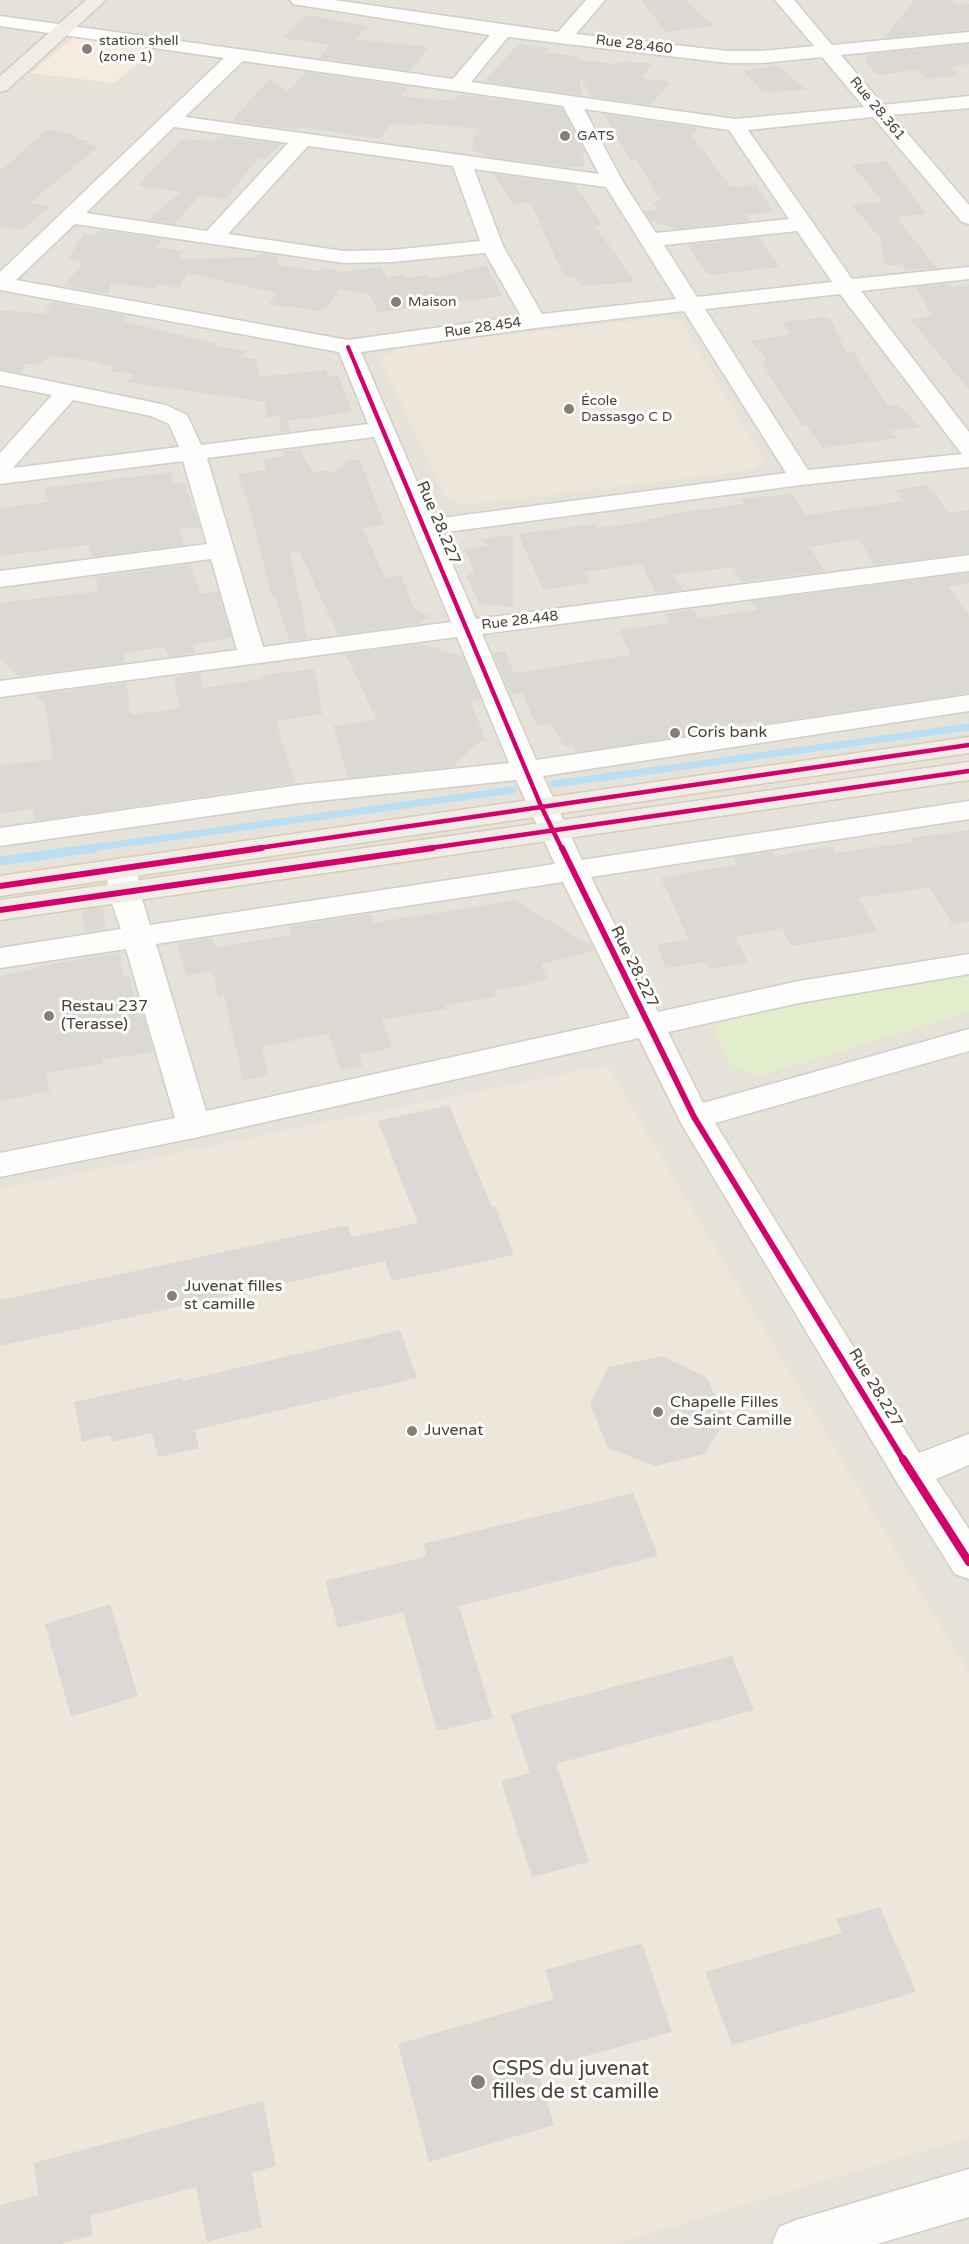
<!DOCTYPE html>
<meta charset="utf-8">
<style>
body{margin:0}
canvas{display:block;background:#f2f0ec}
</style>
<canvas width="969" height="2244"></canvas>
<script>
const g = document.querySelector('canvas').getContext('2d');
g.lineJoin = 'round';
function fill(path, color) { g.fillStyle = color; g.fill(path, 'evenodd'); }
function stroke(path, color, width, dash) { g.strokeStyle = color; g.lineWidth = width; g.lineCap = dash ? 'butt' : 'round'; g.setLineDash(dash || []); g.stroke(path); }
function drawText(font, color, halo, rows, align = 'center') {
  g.font = font + ' "Varela Round",sans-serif'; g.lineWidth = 6; g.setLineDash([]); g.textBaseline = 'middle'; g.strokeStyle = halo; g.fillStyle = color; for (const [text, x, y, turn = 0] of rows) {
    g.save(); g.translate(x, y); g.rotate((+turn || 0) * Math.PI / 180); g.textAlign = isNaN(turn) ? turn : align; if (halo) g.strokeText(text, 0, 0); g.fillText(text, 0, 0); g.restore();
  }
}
const residential = new Path2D(`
 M0,0H969V2244H0Z`);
const commercial = new Path2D(`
 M76,35L159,47L114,83L31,73Z`);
const education = new Path2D(`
 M667,317L682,323L764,460L751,470L463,505L444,495L380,359L399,347Z
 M607,1065L969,1673V2137L615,2244H0V1189Z`);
const green = new Path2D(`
 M969,977V1012L759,1076L733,1067L715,1031L726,1016Z`);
const streamFar1 = new Path2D(`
 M554,784L969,727
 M84,849L513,790`);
const stream = new Path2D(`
 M0,861L95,848`);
const building = new Path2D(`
 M642,0H685L714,26L665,32Z
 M915,0H952L956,5L969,4V30L884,38Z
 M306,15L370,26L355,39L428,47L411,71L318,58L330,45L283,38Z
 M518,44L548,48L545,52L579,57V60L617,64L618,62L653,63L642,78L670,82L651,105L592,97L580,77L581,95L484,82Z
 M969,44V64L950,67L958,76L925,79L918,70L876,75L865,61L871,54Z
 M776,65L808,90L763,92L743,71Z
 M306,72L409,87L401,96L453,101L460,95L472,96L562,108L583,149L584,167H564L483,156L482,153L471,151L475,141H472L480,129L417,123L415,126L392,123L379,139L300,127L297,130L232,121L270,78L287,92Z
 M603,114L698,128L692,136L731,187L756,185L773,212L746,215L750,221L676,229L651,221L644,211L658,209L652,202L661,200L635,159H630Z
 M48,129L79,136L75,139L88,141L85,144L99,146L30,203L49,207L22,230L3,227L0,229V171Z
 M219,136L281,144L265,159L258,158L226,199L199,196L175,224L148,220L180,192L137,186L182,139L214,141Z
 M887,161L926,214L896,217L937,268L906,271L901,264L885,266L881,239L851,204L883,202L852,165Z
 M494,174L575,185L602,225L595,226L635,282L582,286L575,277L565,278L530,202L512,204Z
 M99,230L162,239L155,247L183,251L177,259L256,257L260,253L277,256V265L319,271L322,268L345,272L381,267L387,277L404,275V278L427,275L429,279L486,265L503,296L383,312L377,311L370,294L339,289L328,307L320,311L269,304L277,293L187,273L179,289L159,284L154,289L111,283L108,294L64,286L83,262L68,259L84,233L95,235Z
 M758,237L779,267L708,275L688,245Z
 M949,284L952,287L969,285V390L910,319L932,316L915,287Z
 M52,302L128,316L123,321L217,344L215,346L246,351L240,357L257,359L259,377L326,370L328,376L338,375L352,412L286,421L291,431L281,433L279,416L266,418V402L128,382L134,374L110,371L114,366L101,364L102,362L49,356L39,365L24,364L20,373L0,369V310L44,314Z
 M825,317L831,319L846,352L853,351L888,406L899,405L920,427L891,431L897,438L822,448L806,425L802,426L761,361L767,360L751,341L791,334L782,322Z
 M300,449L312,472L329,470L331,474L349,460H360L384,524L363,528L385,578L401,576L415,610L430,616L419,624L338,635L299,550L290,553L308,639L290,641L275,596H272L251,514L237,474L267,470L263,459L284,456L283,451Z
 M171,472L173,483L184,482L200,528L179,529L184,545L92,557L89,545L0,556V508L48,502L45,488Z
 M928,485L949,513L969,510V553L875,565L859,539L810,547L825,571L741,582L733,567L674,575L683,590L656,593L641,564L584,572L590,583L543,590L518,534L595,524L598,528L649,521L648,519L665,517L664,515L743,504L740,499L764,496L793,494L806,515L904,501L896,490Z
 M513,535L514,607L479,604L466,574L475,572L464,549L487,546L483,539Z
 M190,564L200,594L218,591L231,638L193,644L195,653L169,657L164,647L123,653L124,663L18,676L0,658V603L99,591L96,577Z
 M969,573V583L948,586L969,616V693L762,724L760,721L701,730L703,733L576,752L573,745L564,747L552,724L537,726L522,693L511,695L493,653L505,651L514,673L631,655L619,630L670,623L665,613L694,609L699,618L758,610L752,601Z
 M421,644L463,657L480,699L470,701L486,740L477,743L452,767L348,778L333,726L376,719L346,654Z
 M314,669L323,714L276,721L295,783L34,821L33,809L0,814V765L53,759L45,705L35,695L126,683L131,715L180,708L173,677L200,673L203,688L263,679L262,675Z
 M969,830V921L952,924L930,887L859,898L878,932L791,946L782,928L736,937L748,963L709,969L706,962L666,968L657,944L689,940L661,878L737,864L733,857L773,851L775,856L832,846L836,853L912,842L911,838Z
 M514,900L592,946L594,951L541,964L548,980L494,991L496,996L445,1006L446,1009L382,1019L392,1048L359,1054L363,1066L341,1070L329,1033L262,1047L268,1076L243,1080L224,995L218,996L212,971L186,976L177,943L212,938L215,947L292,935L290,926L370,914L373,923Z
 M103,907L106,929L85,932L82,910Z
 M119,953L124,976H129L138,1012L142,1011L153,1052L102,1060L103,1064L46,1073L50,1091L0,1101V976L37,968V966Z
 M449,1105L492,1207L495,1206L514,1255L392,1281L385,1261L0,1346V1300L348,1225L351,1237L418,1223L378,1121Z
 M400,1330L417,1378L195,1430L199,1448L158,1457L152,1433L112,1442L110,1435L82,1442L74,1402L182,1378V1381Z
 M662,1356L707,1378L726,1420L704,1454L655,1466L608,1448L590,1404L608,1367Z
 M633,1493L658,1556L459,1606L493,1718L437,1731L403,1612L338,1628L325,1581L427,1556L423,1544Z
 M110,1604L138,1696L71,1717L45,1624Z
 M732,1656L754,1710L556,1764L589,1862L532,1877L501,1781L530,1773L510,1714Z
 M880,1907L916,1992L732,2045L705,1972L842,1933L836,1919Z
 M642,1943L672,2032L537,2070L554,2125L429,2162L398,2044L554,1999L545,1970Z
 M263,2101L276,2166L252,2173L262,2227L207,2242L196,2187L90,2216L93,2235L60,2244H0V2205L38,2195L34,2163Z`);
const minor = new Path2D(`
 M290,0H334L558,32L586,0H605L576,34L728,51H762L814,46L775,0H794L832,45L969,32V42L841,55L883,105L969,96V108L892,115L969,205V224L962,222L873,117L748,130L852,279L969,267V279L861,291L969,432V467L801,485L439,533L476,619L969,555V571L482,634L536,760L969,695V711L543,776L582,860L969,801V819L591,877L658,1012L799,981L969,954V974L799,1003L668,1032L703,1103L969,1029V1051L715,1123L919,1453L969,1434V1465L936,1479L969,1529V1579L955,1574L898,1484L682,1125L639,1038L194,1138L0,1177V1153L175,1118L126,949L0,968V948L121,929C115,911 100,879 112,861L122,858L132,861L137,868L140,892L150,925L555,864L516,780L299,803L0,846V828L299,785L509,763L457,637L0,697V681L237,650L211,559L0,587V571L207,544L183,461L0,484V453L52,395L0,385V371L166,405L187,415L201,445L368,424L339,352L0,290V272L224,58L0,26V16L453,79L490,35L299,5L293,4ZM508,37L728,63H762L822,57L864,107L735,119L471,82ZM243,61L563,106L599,174L185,117ZM584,109L729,130L789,219L656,233L623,182ZM174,127L288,143L207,231L86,213ZM308,146L453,166L480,241L392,250L344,251L228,234ZM474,169L606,187L676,299L542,314L503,246ZM75,224L344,263L392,262L485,253L521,316L348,340L16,280ZM797,231L832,282L697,297L664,245ZM840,294L961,453L962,454L808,470L705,309ZM684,311L786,473L433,519L361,352L535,328ZM73,400L151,416L169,424L179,447L13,468ZM374,437L451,622L263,647L207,458ZM563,882L630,1018L206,1111L156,944Z
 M969,2169V2217L877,2244H772L779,2227L796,2220Z`);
const major = new Path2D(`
 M86,0H106L7,90L0,92V76Z
 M969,737V753L0,896V876Z
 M969,762V780L0,920V900Z`);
const cyclewayFar3 = new Path2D(`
 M348,347L359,373`);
const cyclewayFar2 = new Path2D(`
 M358,371L541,806L562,849
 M252,849L969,745
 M423,849L969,771`);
const cyclewayFar1 = new Path2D(`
 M562,848L694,1117L904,1461
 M0,886L262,848
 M0,910L433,848`);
const cycleway = new Path2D(`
 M903,1459L969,1562`);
const markers = [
 [87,49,6,"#857f76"],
 [565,136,6,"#857f76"],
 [396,302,6,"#857f76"],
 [569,409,6,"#857f76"],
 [675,733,6,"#857f76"],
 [49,1016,6,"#857f76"],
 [172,1296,6,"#857f76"],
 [658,1412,6,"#857f76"],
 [412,1431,6,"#857f76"],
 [478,2082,8,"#857f76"]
];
const farPoinames = [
 ["station shell",99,41],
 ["(zone 1)",99,57],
 ["GATS",577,136],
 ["Maison",408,302],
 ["École",581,401],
 ["Dassasgo C D",581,417]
];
const farStreetnames = [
 ["Rue 28.460",634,45,7],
 ["Rue 28.361",877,109,50],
 ["Rue 28.454",483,328,-8],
 ["Rue 28.448",520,621,-7]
];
const streetNames = [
 ["Rue 28.227",438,523,67],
 ["Rue 28.227",634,967,64],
 ["Rue 28.227",875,1388,59]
];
const poiNames = [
 ["Coris bank",687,733],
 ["Restau 237",61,1007],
 ["(Terasse)",61,1025],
 ["Juvenat filles",184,1287],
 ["st camille",184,1305],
 ["Chapelle Filles",670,1403],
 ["de Saint Camille",670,1421],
 ["Juvenat",424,1431]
];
const nearPoinames = [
 ["CSPS du juvenat",492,2070],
 ["filles de st camille",492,2093]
];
fill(residential, '#e6e2d9');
fill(commercial, '#f5ebdf');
fill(education, '#ede7db');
fill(green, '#e1edcb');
stroke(streamFar1, '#bbdef2', 7);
stroke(stream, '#bbdef2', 9);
fill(building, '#dcd9d4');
stroke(minor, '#d0cec9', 3);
stroke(major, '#d5ccb9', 3);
fill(minor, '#fdfdfc');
fill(major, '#f2ede4');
stroke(cyclewayFar3, '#d6006c', 4);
stroke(cyclewayFar2, '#d6006c', 4.5);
stroke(cyclewayFar1, '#d6006c', 6);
stroke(cycleway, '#d6006c', 8);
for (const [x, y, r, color] of markers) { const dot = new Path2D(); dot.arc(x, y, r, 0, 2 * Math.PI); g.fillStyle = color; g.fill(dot); stroke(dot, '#fff', 2); }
drawText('14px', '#4a4237', '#fff', farPoinames, 'left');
drawText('14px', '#4a4237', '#fff', farStreetnames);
drawText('16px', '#4a4237', '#fff', streetNames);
drawText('16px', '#4a4237', '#fff', poiNames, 'left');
drawText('20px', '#4a4237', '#fff', nearPoinames, 'left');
</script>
